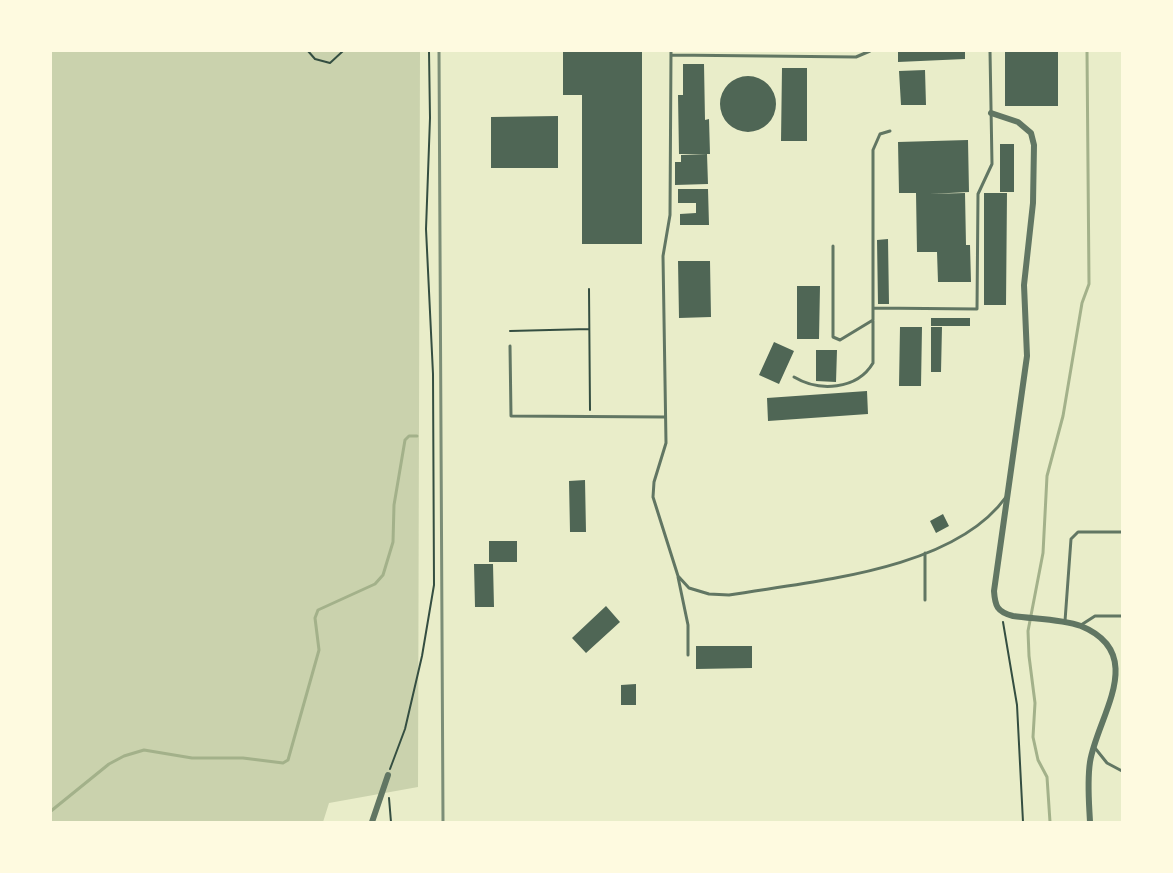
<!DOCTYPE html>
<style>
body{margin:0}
#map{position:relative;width:1173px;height:873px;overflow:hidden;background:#e9edc9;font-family:"Sofia Sans Condensed",sans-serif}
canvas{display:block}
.frame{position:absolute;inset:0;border:52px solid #fefae0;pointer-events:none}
</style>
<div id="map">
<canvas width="1173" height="873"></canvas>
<div class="frame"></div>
</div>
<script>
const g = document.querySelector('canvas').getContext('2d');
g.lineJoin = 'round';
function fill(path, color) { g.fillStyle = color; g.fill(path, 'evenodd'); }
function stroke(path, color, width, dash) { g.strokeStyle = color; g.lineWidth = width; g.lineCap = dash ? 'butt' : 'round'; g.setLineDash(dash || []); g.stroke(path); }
const green = new Path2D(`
 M51,51H420L418,787L329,803L323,822H51Z`);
const stream = new Path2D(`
 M51,811L109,764L124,756L144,750L192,758H243L283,763L288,760L319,650L315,618L318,610L375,584L383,575L393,542L394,505L405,440L409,436H417
 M1050,822L1047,777L1038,760L1033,737L1035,703L1029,656L1028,631L1043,553L1047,476L1063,416L1082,303L1089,284L1087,51`);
const building = new Path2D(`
 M563,51H642V244H582V95H563Z
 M898,51H965V59L898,62Z
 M1005,51H1058V106H1005Z
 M683,64H704L705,120L709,119L710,154H679L678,95H683Z
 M782,68H807V141H781Z
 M925,70L926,105H901L899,71Z
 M720 104a28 28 0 1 1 56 0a28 28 0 1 1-56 0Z
 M558,116V168H491V117Z
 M968,140L969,192L929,194L965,193L966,245H970L971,282H938L937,252H917L916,193H899L898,142Z
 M1000,144H1014V192H1000Z
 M707,154L708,184L675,185V162H681V155Z
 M678,189H708L709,225H680V214L696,213V203H678Z
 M984,193H1007L1006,305H984Z
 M888,239L889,304H878L877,240Z
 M678,261H710L711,317L679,318Z
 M797,286H820L819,339H797Z
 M931,318H970V326H931Z
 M900,327H922L921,386H899Z
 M931,327H942L941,372H931Z
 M774,342L794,351L779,384L759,375Z
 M816,350H837L836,382L816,381Z
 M867,391L868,414L768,421L767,398Z
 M585,480L586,532H570L569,481Z
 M943,514L949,526L936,533L930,521Z
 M489,541H517V562H489Z
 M474,564H493L494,607H475Z
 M606,606L620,622L586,653L572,638Z
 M696,646H752V668L696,669Z
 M636,684V705H621V685Z`);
const path = new Path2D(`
 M308,51L315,59L330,63L343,51
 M589,289L590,410
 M510,331L589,329
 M1003,622L1017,705L1023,822
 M390,769L405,729L422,656L434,585L433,374L426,229L430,118L429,51
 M389,798L391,822`);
const service = new Path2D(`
 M671,51L670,215L663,256L666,443L654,482L653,497L678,576L689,588L709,594L729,595C812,581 953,571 1006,497
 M671,55L856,57L870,51
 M833,246V337L840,340L873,320
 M873,308L977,309L978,194L992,164L990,51
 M510,346L511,416L665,417
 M794,377C819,392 857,390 873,363V150L880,134L890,131
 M925,553V600
 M678,577L688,625V655
 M1065,621L1071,539L1078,532H1122
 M1081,625L1095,616H1122
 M1095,748L1107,763L1122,771`);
const minor = new Path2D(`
 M991,113L1018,122L1031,133L1034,145L1033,203L1024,285L1027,356L994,591C995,606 997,612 1013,616C1034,619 1061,619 1081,626C1149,654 1097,717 1090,762C1087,782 1089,802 1090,822
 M372,822L388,775`);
const rail = new Path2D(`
 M439,51L443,822`);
fill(green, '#cad2ad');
stroke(stream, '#a3b18a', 3);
fill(building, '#4f6655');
stroke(path, '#344e41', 2);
stroke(service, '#617663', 3);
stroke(minor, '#617663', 6);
stroke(rail, '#7c8e77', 3);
</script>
